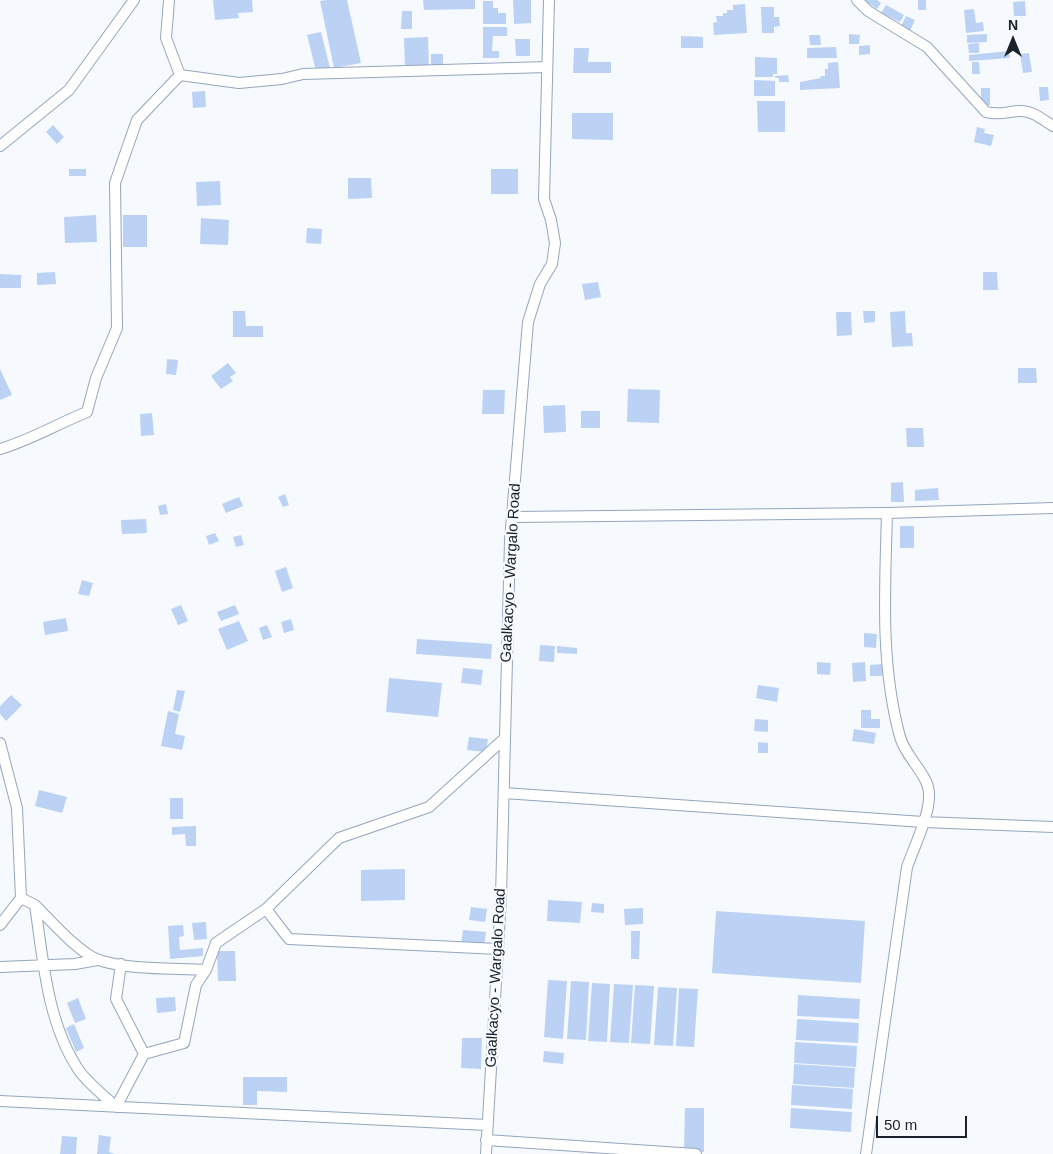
<!DOCTYPE html>
<style>
body{margin:0}
#map{position:relative;width:1053px;height:1154px;overflow:hidden;background:#f6faff;font-family:Arial,sans-serif}
canvas{display:block}
.north{position:absolute;left:988px;top:15px;width:50px;height:50px;-webkit-text-stroke:4px #f6faff;paint-order:stroke;rotate:0deg;font-size:14px;font-weight:700;line-height:20px;text-align:center;color:#1b222b}
.north::after{content:'';display:block;margin:auto;width:18px;height:22px;background:#1b222b;clip-path:polygon(50% 0,100% 100%,50% 72%,0 100%)}
.scale{position:absolute;left:876px;top:1116px;width:91px;height:22px;box-sizing:border-box;border:2px solid #1b222b;border-top:0;padding-left:6px;font-size:15px;line-height:18px;white-space:nowrap;color:#1b222b;-webkit-text-stroke:4px #f6faff;paint-order:stroke}
</style>
<div id="map">
<canvas width="1053" height="1154"></canvas>
<div class="north">N</div>
<div class="scale">50 m</div>
</div>
<script>
const g = document.querySelector('canvas').getContext('2d');
g.lineJoin = 'round';
function fill(path, color) { g.fillStyle = color; g.fill(path, 'evenodd'); }
function stroke(path, color, width, dash) { g.strokeStyle = color; g.lineWidth = width; g.lineCap = dash ? 'butt' : 'round'; g.setLineDash(dash || []); g.stroke(path); }
function drawText(font, color, halo, rows, align = 'center') {
  g.font = font + ' Arial,sans-serif'; g.lineWidth = 4.5; g.setLineDash([]); g.textBaseline = 'middle'; g.strokeStyle = halo; g.fillStyle = color; for (const [text, x, y, turn = 0] of rows) {
    g.save(); g.translate(x, y); g.rotate((+turn || 0) * Math.PI / 180); g.textAlign = isNaN(turn) ? turn : align; if (halo) g.strokeText(text, 0, 0); g.fillText(text, 0, 0); g.restore();
  }
}
const building = new Path2D(`
 M213,0H252L253,12L238,13L239,18L215,20Z
 M327,0H347L361,63L334,68L320,1Z
 M423,0H475V9L424,10Z
 M513,0H531V23L514,24Z
 M864,0H877L881,3L877,9Z
 M918,0H926V10H918Z
 M483,1H493V8H498V13H506V24H483Z
 M1025,1L1026,16H1014L1013,2Z
 M745,4L747,33L714,35L713,23L717,22L716,16H723V13H727V10H733V5Z
 M886,5L904,15L900,22L881,13Z
 M761,7H774V17H779L780,26L774,27V33H762Z
 M974,9L976,23L983,22L984,31L966,33L964,10Z
 M402,11H412V29H401Z
 M906,16L915,20L910,31L901,26Z
 M483,27H507V36H493L492,51H499V58H483Z
 M321,32L330,68L316,71L307,35Z
 M849,34L860,35L859,44H849Z
 M987,34V42L967,43V35Z
 M809,35H820L821,45H810Z
 M681,36L703,37V48H681Z
 M428,37L429,67L405,68L404,38Z
 M515,39H530V56H516Z
 M979,43V53H969L968,44Z
 M870,45V54L859,55V46Z
 M836,47L837,58H807V48Z
 M574,48H589L588,62H611V73H573Z
 M1009,51L1010,58L969,61V55Z
 M1029,53L1032,72L1023,73L1020,54Z
 M431,54H443V66H431Z
 M755,57L777,58V74H773V77H755Z
 M838,62L840,88L800,90V82L821,78L820,76H825V69H828V63Z
 M972,62H979L980,74H972Z
 M788,75L789,82H779V78H775V76Z
 M754,80L775,81V96H754Z
 M1039,87H1048L1049,100L1040,101Z
 M981,88H990V105H981Z
 M205,91L206,107L193,108L192,92Z
 M757,101H785V132H758Z
 M572,113H613V140L572,139Z
 M53,125L64,137L57,144L46,132Z
 M977,127L985,129L984,133L994,135L991,146L974,142Z
 M69,169H86V176H69Z
 M491,169H518V194H491Z
 M348,178H371L372,198L348,199Z
 M220,181L221,205L197,206L196,182Z
 M96,215L97,242L65,243L64,217Z
 M123,215H147V247H123Z
 M201,218L229,220L228,245L200,244Z
 M307,228L322,229L321,244L306,243Z
 M55,272L56,284L37,285V273Z
 M983,272H997L998,290H983Z
 M0,274L21,275V288H0Z
 M598,282L601,297L585,300L582,284Z
 M233,311H245L246,326H263V337H233Z
 M863,311H875V322L864,323Z
 M905,311L906,333H912L913,346L892,347L890,312Z
 M836,312H851L852,335L837,336Z
 M167,359L178,360L176,375L166,374Z
 M228,363L236,373L230,377L233,381L221,389L211,376Z
 M1018,368H1036L1037,383H1018Z
 M0,369L12,395L0,400Z
 M628,389L660,390L659,423L627,422Z
 M483,390H505L504,414H482Z
 M565,405L566,432L544,433L543,406Z
 M581,411H600V428H581Z
 M152,413L154,435L141,436L140,414Z
 M906,428H923L924,447H907Z
 M903,482L904,502H891V483Z
 M938,488L939,500L915,501V490Z
 M285,494L289,505L283,507L278,497Z
 M239,497L243,506L226,513L222,504Z
 M166,504L168,514L160,515L158,506Z
 M146,519L147,533L122,534L121,520Z
 M900,526H914V548H900Z
 M215,533L219,541L209,545L206,536Z
 M241,535L244,545L236,547L233,537Z
 M286,567L293,588L282,592L275,571Z
 M82,580L93,583L89,596L78,594Z
 M181,605L188,621L178,625L171,609Z
 M235,605L239,614L221,621L217,612Z
 M66,618L68,631L45,635L43,622Z
 M291,619L294,630L284,633L281,622Z
 M239,621L248,641L227,650L218,629Z
 M267,625L272,637L263,640L259,628Z
 M864,633L877,634L876,648L864,647Z
 M417,639L492,644L491,659L416,654Z
 M540,645L555,646L554,662L539,661Z
 M557,646L577,648V654L557,653Z
 M817,662L831,663L830,675L817,674Z
 M865,662L866,681L853,682L852,663Z
 M882,664V676H870V665Z
 M463,668L483,670L481,685L461,683Z
 M389,678L442,683L438,717L386,712Z
 M758,685L779,688L777,702L756,698Z
 M177,690L185,691L180,712L173,710Z
 M11,695L22,705L6,721L0,714V706Z
 M861,710H871V719H880V728H861Z
 M168,711L179,714L175,734L185,736L182,750L161,746Z
 M755,719L768,720V732L754,731Z
 M854,729L876,733L874,744L852,741Z
 M469,737L488,739L486,752L467,750Z
 M758,742L768,743V753H758Z
 M39,790L67,797L62,813L35,806Z
 M170,798H183V819H170Z
 M196,826V846H186L185,834L172,835V827Z
 M405,869V900L361,901V870Z
 M548,900L582,902L580,923L547,921Z
 M592,903L604,904V913L591,912Z
 M471,907L487,909L485,922L469,920Z
 M643,908V924L625,925L624,909Z
 M716,911L865,921L861,983L712,973Z
 M206,922L207,939L194,940L192,923Z
 M183,925L184,936L179,937L180,950L203,948V956L170,959L168,926Z
 M463,930L486,932L484,947L461,945Z
 M631,931H640L639,959H631Z
 M217,951H235L236,981H218Z
 M548,980L567,981L563,1039L544,1037Z
 M571,981L589,982L586,1040L567,1039Z
 M592,983L610,984L607,1042L588,1041Z
 M614,984L633,985L629,1043L610,1042Z
 M635,985L654,986L650,1044L631,1043Z
 M658,987L677,988L673,1046L654,1045Z
 M679,988L698,989L694,1047L676,1046Z
 M798,995L860,999L859,1019L797,1016Z
 M175,997L176,1011L157,1013L156,998Z
 M78,998L86,1019L75,1023L67,1003Z
 M797,1019L859,1023L858,1043L796,1040Z
 M74,1024L84,1048L76,1052L66,1028Z
 M462,1038H482L481,1069L461,1068Z
 M795,1042L857,1046L856,1067L794,1063Z
 M544,1051L564,1053L563,1064L543,1062Z
 M794,1064L855,1068L854,1088L793,1084Z
 M243,1077H287V1092L257,1091V1105H243Z
 M792,1085L853,1089L852,1109L791,1105Z
 M685,1108H704V1152H684Z
 M791,1108L852,1112L851,1132L790,1128Z
 M99,1135L111,1137L109,1152L115,1154H97Z
 M62,1136L77,1137L76,1154H60Z`);
const street = new Path2D(`
 M857,0L868,11L927,47L986,112C1000,116 1008,111 1021,111C1033,111 1043,120 1053,126
 M180,75L239,83L282,79L303,74L547,67
 M0,146L69,90L134,0
 M0,449C31,440 57,424 87,412L96,378L117,328L115,183L137,120L180,75L166,38L169,0
 M513,517L887,513L1053,508
 M0,743L17,808L21,898L0,925
 M504,793L923,822L1053,827
 M21,898L35,905C43,959 47,1022 78,1069C87,1083 104,1095 116,1107L144,1054L184,1043L196,985L206,970L216,943L266,909L339,838L429,807L505,738
 M35,905C50,920 80,954 99,960C127,970 175,968 206,970
 M266,909L289,939L498,949
 M121,964L116,999L144,1054
 M0,967L75,964L97,960
 M0,1101L487,1125
 M486,1140L696,1154
 M486,1154L501,897L510,540L528,322L540,284L552,264L555,243L551,220L544,199L549,0
 M866,1154L907,867C914,847 930,815 929,794C929,775 906,758 900,737C880,663 885,589 887,513`);
const streetNames = [
 ["Gaalkacyo - Wargalo Road",511,573,-87],
 ["Gaalkacyo - Wargalo Road",496,978,-87]
];
fill(building, '#bbd2f4');
stroke(street, '#95a5bd', 12);
stroke(street, '#fff', 10);
drawText('15px', '#1b222b', '#f6faff', streetNames);
</script>
